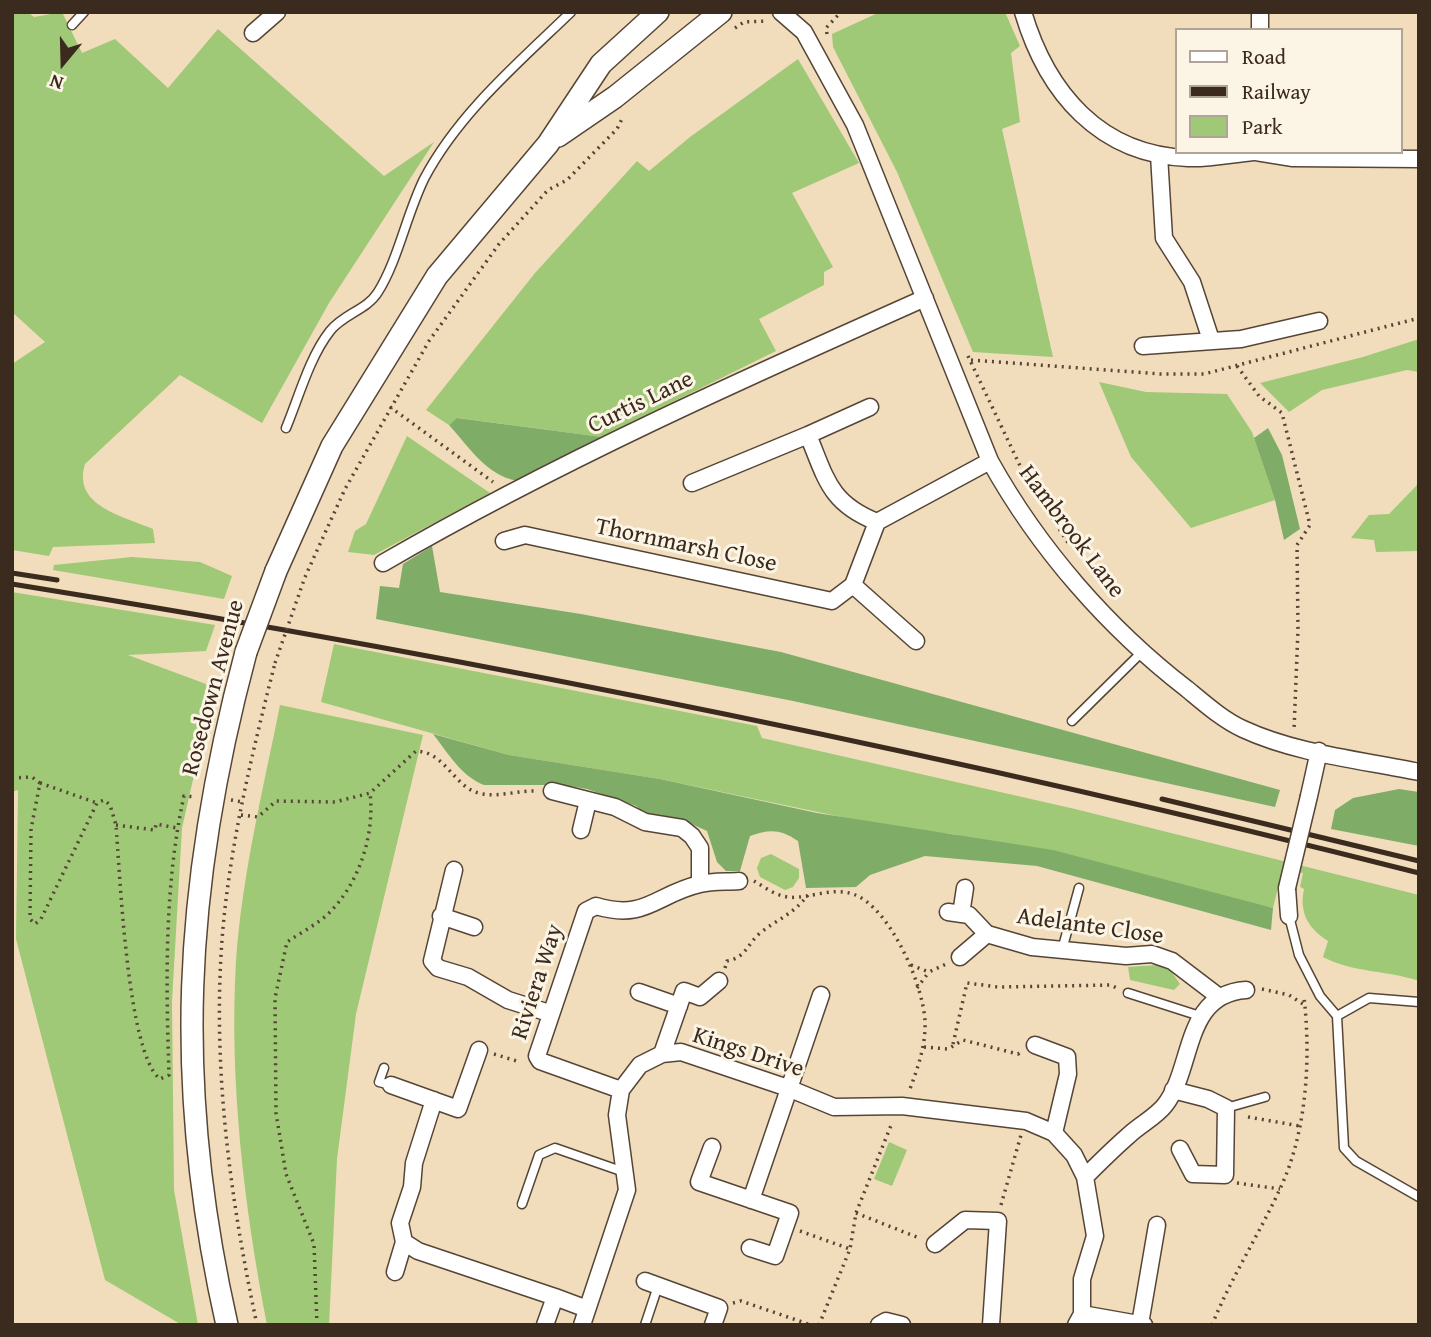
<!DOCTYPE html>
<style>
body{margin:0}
#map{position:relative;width:1431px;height:1337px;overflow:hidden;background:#f1ddbc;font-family:"Gentium Book Plus",serif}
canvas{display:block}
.frame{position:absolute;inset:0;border:14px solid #3b2a1e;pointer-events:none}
.legend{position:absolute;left:1175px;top:28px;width:228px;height:126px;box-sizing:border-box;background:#fcf5e5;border:2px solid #afa495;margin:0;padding:9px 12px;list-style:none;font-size:21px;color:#3b2a1e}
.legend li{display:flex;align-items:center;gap:14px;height:35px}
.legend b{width:35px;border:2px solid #afa495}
.north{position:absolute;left:28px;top:28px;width:70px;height:70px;-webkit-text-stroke:5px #fcf5e5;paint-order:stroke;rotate:199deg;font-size:19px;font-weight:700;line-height:28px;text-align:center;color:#3b2a1e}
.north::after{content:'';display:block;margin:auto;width:24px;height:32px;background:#3b2a1e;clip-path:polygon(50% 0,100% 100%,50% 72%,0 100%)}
</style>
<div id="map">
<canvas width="1431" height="1337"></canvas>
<div class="frame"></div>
<ul class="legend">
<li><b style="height:9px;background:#fff"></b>Road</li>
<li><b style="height:9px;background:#3b2a1e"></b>Railway</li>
<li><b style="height:19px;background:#9fc976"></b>Park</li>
</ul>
<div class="north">N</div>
</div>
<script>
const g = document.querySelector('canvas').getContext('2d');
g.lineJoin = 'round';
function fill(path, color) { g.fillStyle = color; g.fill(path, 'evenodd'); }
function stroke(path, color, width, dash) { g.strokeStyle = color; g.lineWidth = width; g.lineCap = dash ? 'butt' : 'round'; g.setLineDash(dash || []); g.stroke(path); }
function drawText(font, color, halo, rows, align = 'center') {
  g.font = font + ' "Gentium Book Plus",serif'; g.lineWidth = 6; g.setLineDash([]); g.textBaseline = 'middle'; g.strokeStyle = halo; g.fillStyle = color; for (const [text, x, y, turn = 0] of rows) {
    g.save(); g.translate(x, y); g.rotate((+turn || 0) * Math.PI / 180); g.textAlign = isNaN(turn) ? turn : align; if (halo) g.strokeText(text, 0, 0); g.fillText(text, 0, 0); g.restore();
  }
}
const green = new Path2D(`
 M12,12H28L34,17L62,12L82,53L115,39L168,88L218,29L384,176L434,142L329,303L262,423L180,375L85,464C72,506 123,516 153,529L155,543L53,547L49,556L12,550V364L45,342L12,312Z
 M880,12H1005L1020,46L1011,53L1020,122L1002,129L1053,357L973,352L897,172L833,47L832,34Z
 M798,59L859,163L792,193L833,267L824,272V285L759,319L776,351L602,437L458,418L449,425L426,410L535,273L637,161L649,171L690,137Z
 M1419,339V372L1407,370L1322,390L1289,412L1260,383L1363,357Z
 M1099,382L1146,392L1227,394L1252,432L1275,500L1191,528L1131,457Z
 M407,436L490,493L374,555L348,552L355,531L366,524Z
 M1419,483V551L1376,552L1374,540L1351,538L1369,515L1389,514Z
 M132,557L200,562L232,576L224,599L53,570L54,565Z
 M12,592L215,625L206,651L128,655L214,687L182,828L172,1001L174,1190L198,1325H182L105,1280L16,939L18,790L12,792Z
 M334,644L757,726L762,738L1075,809L1419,895V981C1386,970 1354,973 1323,957L1328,941C1308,928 1299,913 1304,889L1300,887L1303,873L1283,868L1273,908L953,834L894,828L660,779L509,755L321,702Z
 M280,705L423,735L356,1014L337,1159L329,1325H267C244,1206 229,1082 236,961C242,875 263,790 280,705Z
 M771,854L799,869V878L793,887L785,890L760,877L757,868L761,858Z
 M1157,965L1171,971L1180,984L1174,990L1130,980L1128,967Z
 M889,1142L907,1150L892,1186L874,1179Z`);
const forest = new Path2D(`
 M457,418L602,437L517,481C486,475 469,447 449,425Z
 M1268,428L1282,455L1300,529L1284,540L1275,500L1254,438Z
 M432,546L440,592L581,614L781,652L1280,790L1275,807L793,701L376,619L380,586L399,588L403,564Z
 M433,734L509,755L660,779L817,813L1053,850L1273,908L1271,930L1037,866L925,856L870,875L856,887L806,888L798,841C780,829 770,829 750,836L740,871H726L717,862L707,831L685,821L644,814L636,806L587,789L564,785H484C461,776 448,753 433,734Z
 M1399,789L1419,792V846L1331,829L1335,810L1353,798Z`);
const path = new Path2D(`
 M735,28L744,22L767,21
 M827,34L826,28L841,12
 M968,356L1022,470L1070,546
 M971,360L1161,374H1204L1419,318
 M1237,366L1259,396L1282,413L1310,525L1297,545L1298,629L1294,730
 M390,407L493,482
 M305,577L345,489L429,341L499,244L548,190L567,180L617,129L623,117
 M12,778L32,777L40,783L31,829L30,919L35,924L41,919L97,803L104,800L110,805L116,825C120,873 127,1053 160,1079L169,1075C166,983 164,886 184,796L196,797
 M40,783L97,803
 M231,800L243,802
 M241,815L258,817L276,801L335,802L370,793L416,751C447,752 454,790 483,794C500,797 520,790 537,791
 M116,825L155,830L156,824L177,828
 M754,881C763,886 773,894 783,896C803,902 829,886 853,894C890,907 923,984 925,1021C926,1045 918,1067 910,1089
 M911,965L929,972L946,964
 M725,968L727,961C747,957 747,944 760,933C779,918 791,916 808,895
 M917,988L929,972
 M1262,989L1289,995L1303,1004
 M953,1044L967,983L998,987L1110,985L1117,988
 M924,1047L948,1049L963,1040L1018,1054L1021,1052
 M494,1054L520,1062
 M1248,1117L1300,1126
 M1237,1183L1280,1189
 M1001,1205L1021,1135
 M856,1213L919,1238
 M800,1231L850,1249
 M733,1303L741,1301L811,1325
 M257,1325C227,1184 208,1035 227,892C237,815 256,738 275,663
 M317,1325L314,1244L286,1174L276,1113L275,998L287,942C300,933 316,925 328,914C359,884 375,835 370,793
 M819,1325L850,1249L856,1213L892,1123
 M1212,1325C1231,1278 1258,1236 1279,1191C1307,1133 1311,1059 1304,997`);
const lane = new Path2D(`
 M72,25L84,12
 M286,428C299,397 309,358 330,331C343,314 367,310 378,292C398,260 406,216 424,179C458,114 518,63 571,12
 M1072,721L1142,652
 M1289,916L1299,955L1320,996L1337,1016L1344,1148L1356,1161L1419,1197
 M1062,950L1079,888
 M1128,993L1203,1017
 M1337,1016L1369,998L1419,1002
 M384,1068L379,1082L391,1085
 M1226,1108L1265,1097
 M522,1204L539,1155L555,1148L624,1172
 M645,1325L658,1286`);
const street = new Path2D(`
 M781,12L804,32L855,125L990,461C1039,549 1108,628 1187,689C1204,703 1223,720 1243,729C1297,754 1361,760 1419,772
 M1023,12C1047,93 1100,155 1188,158C1209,159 1232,154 1253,152
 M1260,30V12
 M253,33L277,12
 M1256,152L1293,158L1419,159
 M1159,155L1164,238L1192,282L1211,340
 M1143,346L1241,339L1319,321
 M870,407L808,435C826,478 829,503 877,522
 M692,483L808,435
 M504,541L525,535L832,601L853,585L877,522L990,461
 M383,563C557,462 741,380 925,298
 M853,585L916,641
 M552,791L615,807L645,822L682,828L692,836L700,848V884
 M1309,796L1319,751
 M581,830L588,801
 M454,870L432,961L438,968L468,977L508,1000L549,1013
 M1287,888L1289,916
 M948,912L969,915L987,934L1032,947L1126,956L1152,954L1172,961L1218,996
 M961,914L965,888
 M441,916L474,927
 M960,957L987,934
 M639,992L679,1006
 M1035,1045L1067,1057L1068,1074L1054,1133
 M662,1054L684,991L700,997L719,981
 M391,1085L458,1109L479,1050
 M621,1090L540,1061L537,1056L586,911L596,906C646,921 656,894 700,884C712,881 726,882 739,881
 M1173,1090L1208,1099L1226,1108L1225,1175L1193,1174L1180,1149
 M434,1100L414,1163L412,1187L400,1223L404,1242L418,1251L555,1297
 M712,1147L699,1182L790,1213L775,1256L750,1248
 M1085,1177C1099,1163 1113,1149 1128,1136C1139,1125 1156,1117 1165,1105C1194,1068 1183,994 1246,990
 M751,1200L821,995
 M935,1244L965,1220L998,1221L991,1325
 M395,1272L404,1242
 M645,1281L719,1308L713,1325
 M1082,1314L1144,1325
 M1140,1324L1157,1225
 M545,1325L555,1297L587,1309
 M582,1325L627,1190L617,1115L621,1090L640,1065L662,1054L681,1052L788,1088L834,1107L902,1106L1026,1121L1054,1133L1074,1155L1085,1177L1095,1236L1082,1279V1314L1076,1325
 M879,1325L886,1321L902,1325`);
const secondary = new Path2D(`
 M558,136L615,97L721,12
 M276,571L332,446L437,276L548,144L601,64L658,12
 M227,1325C173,1087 183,887 246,652`);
const rail = new Path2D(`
 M12,573L57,580
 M12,584C485,660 954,755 1419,873
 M1162,799L1419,861`);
const pathBridge = new Path2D(`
 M275,663L305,577`);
const streetBridge = new Path2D(`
 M1287,888L1309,796`);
const secondaryBridge = new Path2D(`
 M246,652L276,571`);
const streetNames = [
 ["Curtis Lane",641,403,-26],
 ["Hambrook Lane",1071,532,53],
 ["Thornmarsh Close",686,546,12],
 ["Rosedown Avenue",214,688,-75],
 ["Adelante Close",1090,927,8],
 ["Riviera Way",538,982,-72],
 ["Kings Drive",748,1053,18]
];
fill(green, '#9fc976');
fill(forest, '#7fad67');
stroke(lane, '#564536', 11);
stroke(street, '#564536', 19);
stroke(secondary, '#564536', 24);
stroke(path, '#564536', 3.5, [2, 5]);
stroke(lane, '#fff', 8);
stroke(street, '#fff', 16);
stroke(secondary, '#fff', 21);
stroke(rail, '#3b2a1e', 5);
stroke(streetBridge, '#564536', 19, []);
stroke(secondaryBridge, '#564536', 24, []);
stroke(pathBridge, '#564536', 3.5, [2, 5]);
stroke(streetBridge, '#fff', 16);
stroke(secondaryBridge, '#fff', 21);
drawText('24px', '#3b2a1e', '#fcf5e5', streetNames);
</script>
